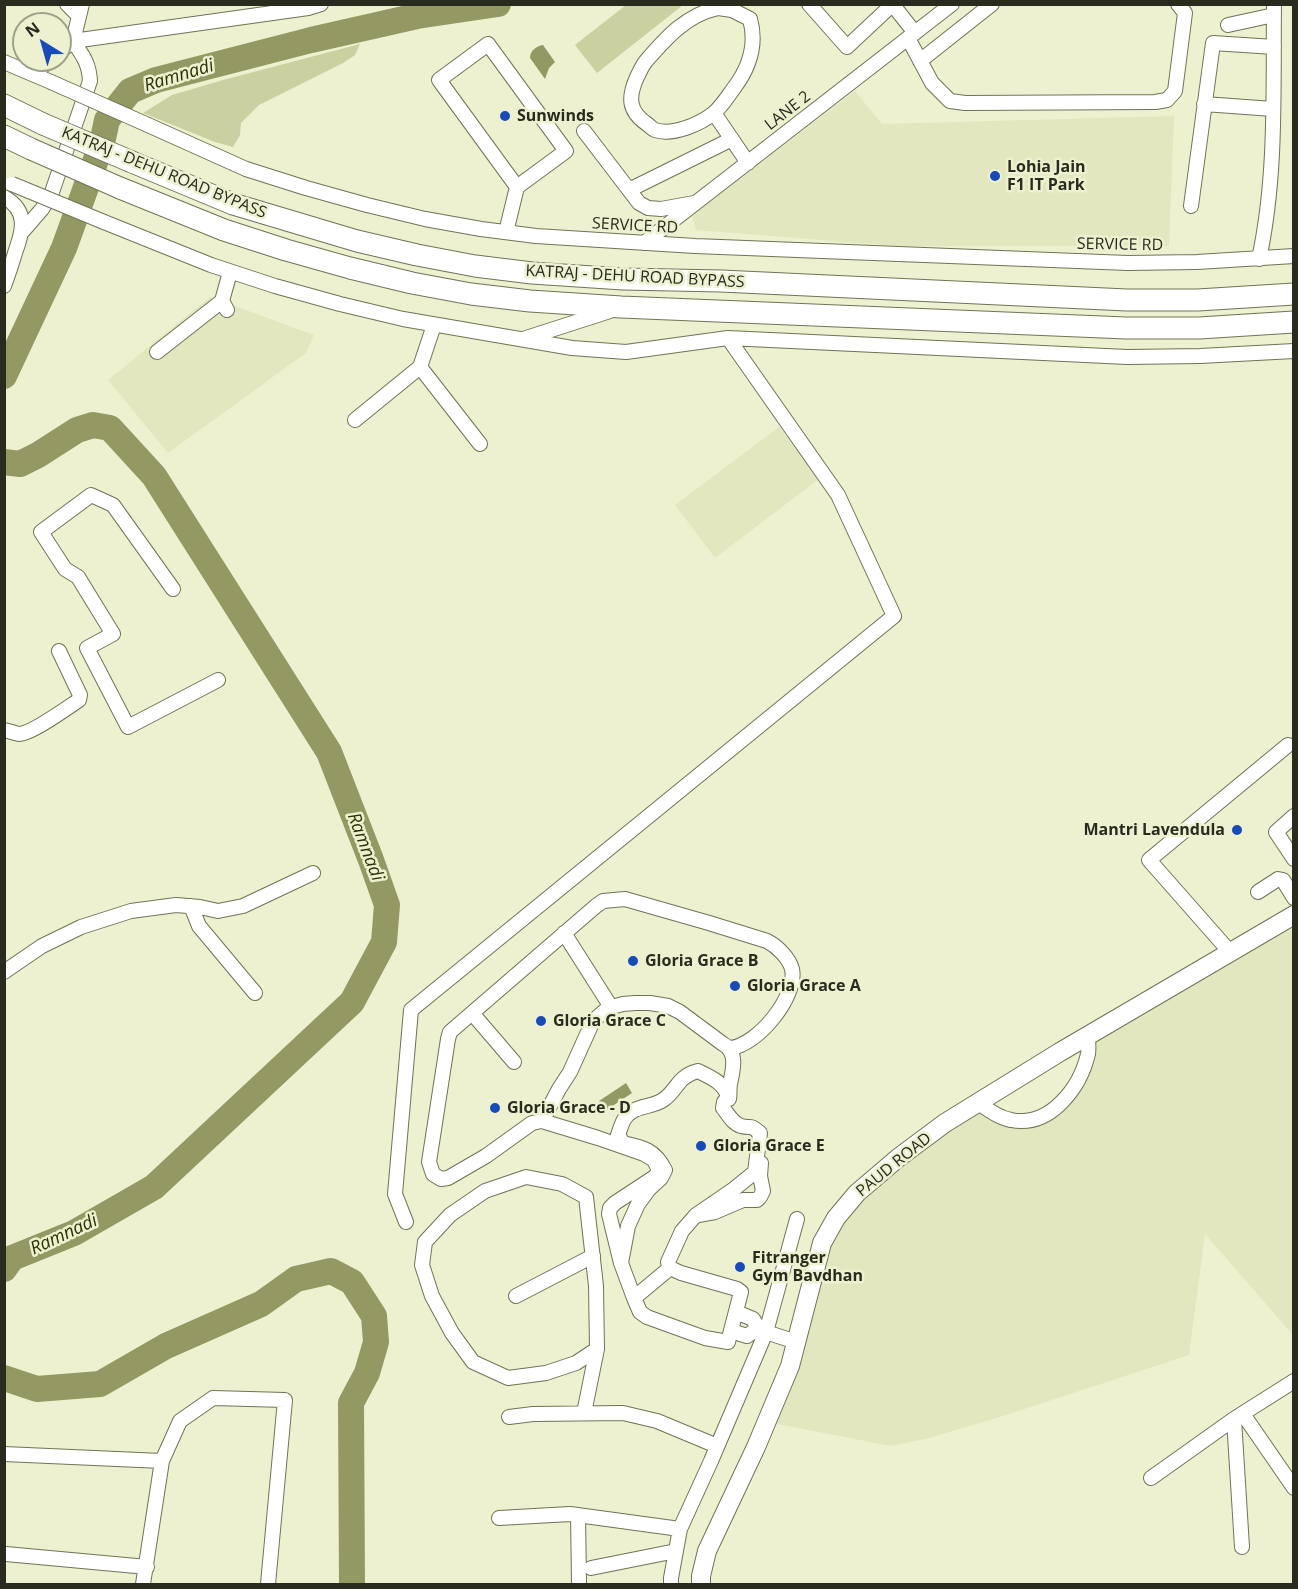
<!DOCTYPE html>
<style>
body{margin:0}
#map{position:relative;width:1298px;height:1589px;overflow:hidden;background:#edf1d0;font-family:"Open Sans",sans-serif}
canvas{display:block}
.frame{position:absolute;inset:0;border:6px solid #292b1e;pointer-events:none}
.north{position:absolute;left:12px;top:12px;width:60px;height:60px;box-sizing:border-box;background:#edf1d0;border:2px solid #9fa289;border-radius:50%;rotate:323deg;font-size:16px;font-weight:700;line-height:24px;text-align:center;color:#292b1e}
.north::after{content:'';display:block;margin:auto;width:21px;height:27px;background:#184bb7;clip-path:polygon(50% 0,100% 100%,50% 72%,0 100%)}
</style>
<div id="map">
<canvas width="1298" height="1589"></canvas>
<div class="frame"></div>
<div class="north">N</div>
</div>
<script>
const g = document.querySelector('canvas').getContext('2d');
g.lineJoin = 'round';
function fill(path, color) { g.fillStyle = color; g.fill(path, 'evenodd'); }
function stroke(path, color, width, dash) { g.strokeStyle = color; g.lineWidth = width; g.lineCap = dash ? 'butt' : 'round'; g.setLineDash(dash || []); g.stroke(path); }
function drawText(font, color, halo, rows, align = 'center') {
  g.font = font + ' "Open Sans",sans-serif'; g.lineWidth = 5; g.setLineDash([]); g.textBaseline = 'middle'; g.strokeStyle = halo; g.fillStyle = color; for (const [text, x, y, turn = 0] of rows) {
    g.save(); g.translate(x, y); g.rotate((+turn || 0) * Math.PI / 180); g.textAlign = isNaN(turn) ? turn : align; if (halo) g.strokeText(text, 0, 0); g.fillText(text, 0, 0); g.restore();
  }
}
const built = new Path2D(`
 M855,91L882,124L1174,116L1169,246H896L696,230L692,216Z
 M210,297L314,335L306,353L168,453L108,380Z
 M779,427L819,479L715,558L675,505Z
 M1293,925V1335L1205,1234L1189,1355L1003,1416L929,1438L891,1446L767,1422L836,1218L979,1103L1012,1120L1061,1105L1095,1041L1235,961Z`);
const green = new Path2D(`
 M626,5H683L597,73L575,45Z
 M360,44L355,55L343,63L259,105L241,123L240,135L233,147L215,142L143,113L172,95L223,80Z`);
const water = new Path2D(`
 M543,45L555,62L549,68L545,79L530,58C530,51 536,46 543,45Z
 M626,1083L632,1093L605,1111L599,1101Z`);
const river = new Path2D(`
 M4,376L64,248L102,143L107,120L130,91L156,80L311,40L417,16L498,4
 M4,462L20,464L38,455L77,430L93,425L110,428L154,476L329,752L371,860L387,905L384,942L352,1002L154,1187L74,1233L12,1258L4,1269
 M4,1378L37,1389L100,1384L166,1346L261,1304L296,1279L331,1271L352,1282L374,1316L376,1342L367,1373L351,1403L352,1584`);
const minor = new Path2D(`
 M67,4L79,16
 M809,4L847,47L893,4
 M893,5L915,33
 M718,8L732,10L750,19C757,44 749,68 734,88C728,96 722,106 714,113C700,124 673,136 655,130C652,129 650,126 647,124C628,111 628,97 637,77C640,71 642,66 646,61C666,38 686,15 718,8Z
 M1228,25L1274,15
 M908,38L932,83L950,101L965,103L1155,102L1167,100L1175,91L1185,13L1178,4
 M73,41L308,8L321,4
 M60,52L73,41L82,4
 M920,61L992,4
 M4,62L51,82
 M33,74L50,60
 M1204,104L1273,109
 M714,113L748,163
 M148,125L246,169L306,188L367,205L425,219L481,229L536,236L695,246L1128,263L1197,262L1294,256
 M584,131L639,203L648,208L661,209L694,203
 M629,190L732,139
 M4,197C29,211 23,231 15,253C12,264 8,275 4,286
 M1191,206L1213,43L1274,47
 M104,222L211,265L275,286L340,304L403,319L572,348L626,352L728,338L1127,357L1200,356L1294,351
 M23,231L42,209L51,195L90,81C89,63 83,56 73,41
 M506,232L517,187L566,151L488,44L439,80L517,187
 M644,243L952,4
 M1259,259C1277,176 1273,89 1274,4
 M227,310L222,301L230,272
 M523,339L610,311
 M157,352L222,301
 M420,367L480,444
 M355,420L420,367L434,325
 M173,589L113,505L91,495L41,532L65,569L78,577L113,634L87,648L128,727L218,680
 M4,730C9,731 14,733 19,734C31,734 67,708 79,700L80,695L59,651
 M1294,816L1276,832L1294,859
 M1258,892L1278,879L1283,880L1294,898
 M191,906L199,926L255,993
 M564,933L611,1007
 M1230,952L1149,860L1288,745
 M4,972L42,946L81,927L131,911L176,905L200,907L218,911L243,906L313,873
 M472,1013L514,1062
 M979,1103C988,1110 999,1118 1011,1120C1050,1128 1080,1088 1088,1054C1089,1049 1088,1042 1088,1036
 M542,1121L559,1089L570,1072L593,1021L608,1008L623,1004L635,1003H650L668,1006L680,1012L723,1044C738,1052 733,1070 730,1084C729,1089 730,1094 729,1099
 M698,1215L715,1212L743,1200H757L760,1197L763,1191L760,1176L761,1163
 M406,1222L395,1194L411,1010L894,616L838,495L728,338
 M621,1263L628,1226L638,1204L649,1189L661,1178L665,1170C655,1150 643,1147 623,1143L618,1135C620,1130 622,1122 625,1118C634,1105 651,1108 663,1100C678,1090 676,1077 698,1071C710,1077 725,1083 728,1097L724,1102L723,1108C728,1114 732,1123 741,1126C753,1129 748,1123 760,1133L755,1172L734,1189L696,1215L682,1231L668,1262L670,1268L681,1273L737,1289L741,1292L728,1342L705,1338L647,1317L640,1312L634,1298L621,1263L609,1214L610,1208L615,1203L656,1176L659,1170L654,1160L644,1154L598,1138L542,1121L532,1123L486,1156L448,1178L441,1179L433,1174L429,1162L448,1039L450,1032L596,906L603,901L625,899L709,923L767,941C777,946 789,958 792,969C798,996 757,1046 730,1048
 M516,1296L593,1256
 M634,1298L670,1268
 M736,1312L753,1319L758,1328L766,1332L796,1342
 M731,1331L747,1336L758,1328
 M584,1413L597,1349L596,1286L586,1197L562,1184L526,1177L485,1191L450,1215L425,1242L422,1265L432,1296L452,1333L473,1362L508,1378L546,1373L576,1363L597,1349
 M1243,1414L1294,1488
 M509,1417L533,1414L623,1413L657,1421L717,1446
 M4,1454L162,1461
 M1151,1478L1234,1419
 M578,1515L579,1582
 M499,1518L570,1514L680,1529
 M1242,1547L1234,1419L1294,1381
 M6,1554L147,1567
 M591,1568L676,1551
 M143,1584L162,1461L180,1421L213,1398L285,1400L268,1584
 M671,1584V1578L680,1529L711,1461L766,1332L797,1219`);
const major = new Path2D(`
 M701,1584V1576L707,1551L756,1447L790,1366L822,1243L836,1218L857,1193L898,1158L945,1123L1060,1052L1294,915`);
const highway = new Path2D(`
 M4,105L43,124
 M4,136L31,149
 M132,162L233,204L357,241L417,255L475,266L532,273L623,279L721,281L1127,300H1198L1294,294
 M120,188L224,230L286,250L350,268L412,283L471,294L530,301L621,307L1126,328H1199L1294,322`);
const minorBridge = new Path2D(`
 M51,82L148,125
 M12,184L104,222`);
const highwayBridge = new Path2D(`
 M43,124L132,162
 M31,149L120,188`);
const markers = [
 [505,116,6,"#184bb7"],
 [995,176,6,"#184bb7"],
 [1237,830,6,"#184bb7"],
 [633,961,6,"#184bb7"],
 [735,986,6,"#184bb7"],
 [541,1021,6,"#184bb7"],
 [495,1108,6,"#184bb7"],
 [701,1146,6,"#184bb7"],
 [740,1267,6,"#184bb7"]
];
const streetNames = [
 ["LANE 2",788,111,-38],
 ["KATRAJ - DEHU ROAD BYPASS",164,173,22],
 ["SERVICE RD",635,226,3],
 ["SERVICE RD",1120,245,1],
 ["KATRAJ - DEHU ROAD BYPASS",635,277,3],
 ["PAUD ROAD",894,1165,-39]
];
const poiNames = [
 ["Sunwinds",517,116],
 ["Lohia Jain",1007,167],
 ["F1 IT Park",1007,185],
 ["Mantri Lavendula",1225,830,"right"],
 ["Gloria Grace B",645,961],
 ["Gloria Grace A",747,986],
 ["Gloria Grace C",553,1021],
 ["Gloria Grace - D",507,1108],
 ["Gloria Grace E",713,1146],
 ["Fitranger",752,1258],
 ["Gym Bavdhan",752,1276]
];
const waterNames = [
 ["Ramnadi",179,76,-17],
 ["Ramnadi",365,847,69],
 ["Ramnadi",64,1235,-25]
];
fill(built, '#e2e7bf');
fill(green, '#cbd0a0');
fill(water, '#949963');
stroke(river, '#949963', 26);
stroke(minor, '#707356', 16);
stroke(major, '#707356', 20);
stroke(highway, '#707356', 23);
stroke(minor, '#fff', 14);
stroke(major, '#fff', 18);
stroke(highway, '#fff', 21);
stroke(minorBridge, '#707356', 16, []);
stroke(highwayBridge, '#707356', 23, []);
stroke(minorBridge, '#fff', 14);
stroke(highwayBridge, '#fff', 21);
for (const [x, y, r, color] of markers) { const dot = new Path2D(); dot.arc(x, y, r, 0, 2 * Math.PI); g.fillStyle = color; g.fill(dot); stroke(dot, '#edf1d0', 2); }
drawText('16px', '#292b1e', '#edf1d0', streetNames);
drawText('bold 16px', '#292b1e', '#edf1d0', poiNames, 'left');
drawText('italic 18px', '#2e3104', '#edf1d0', waterNames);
</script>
